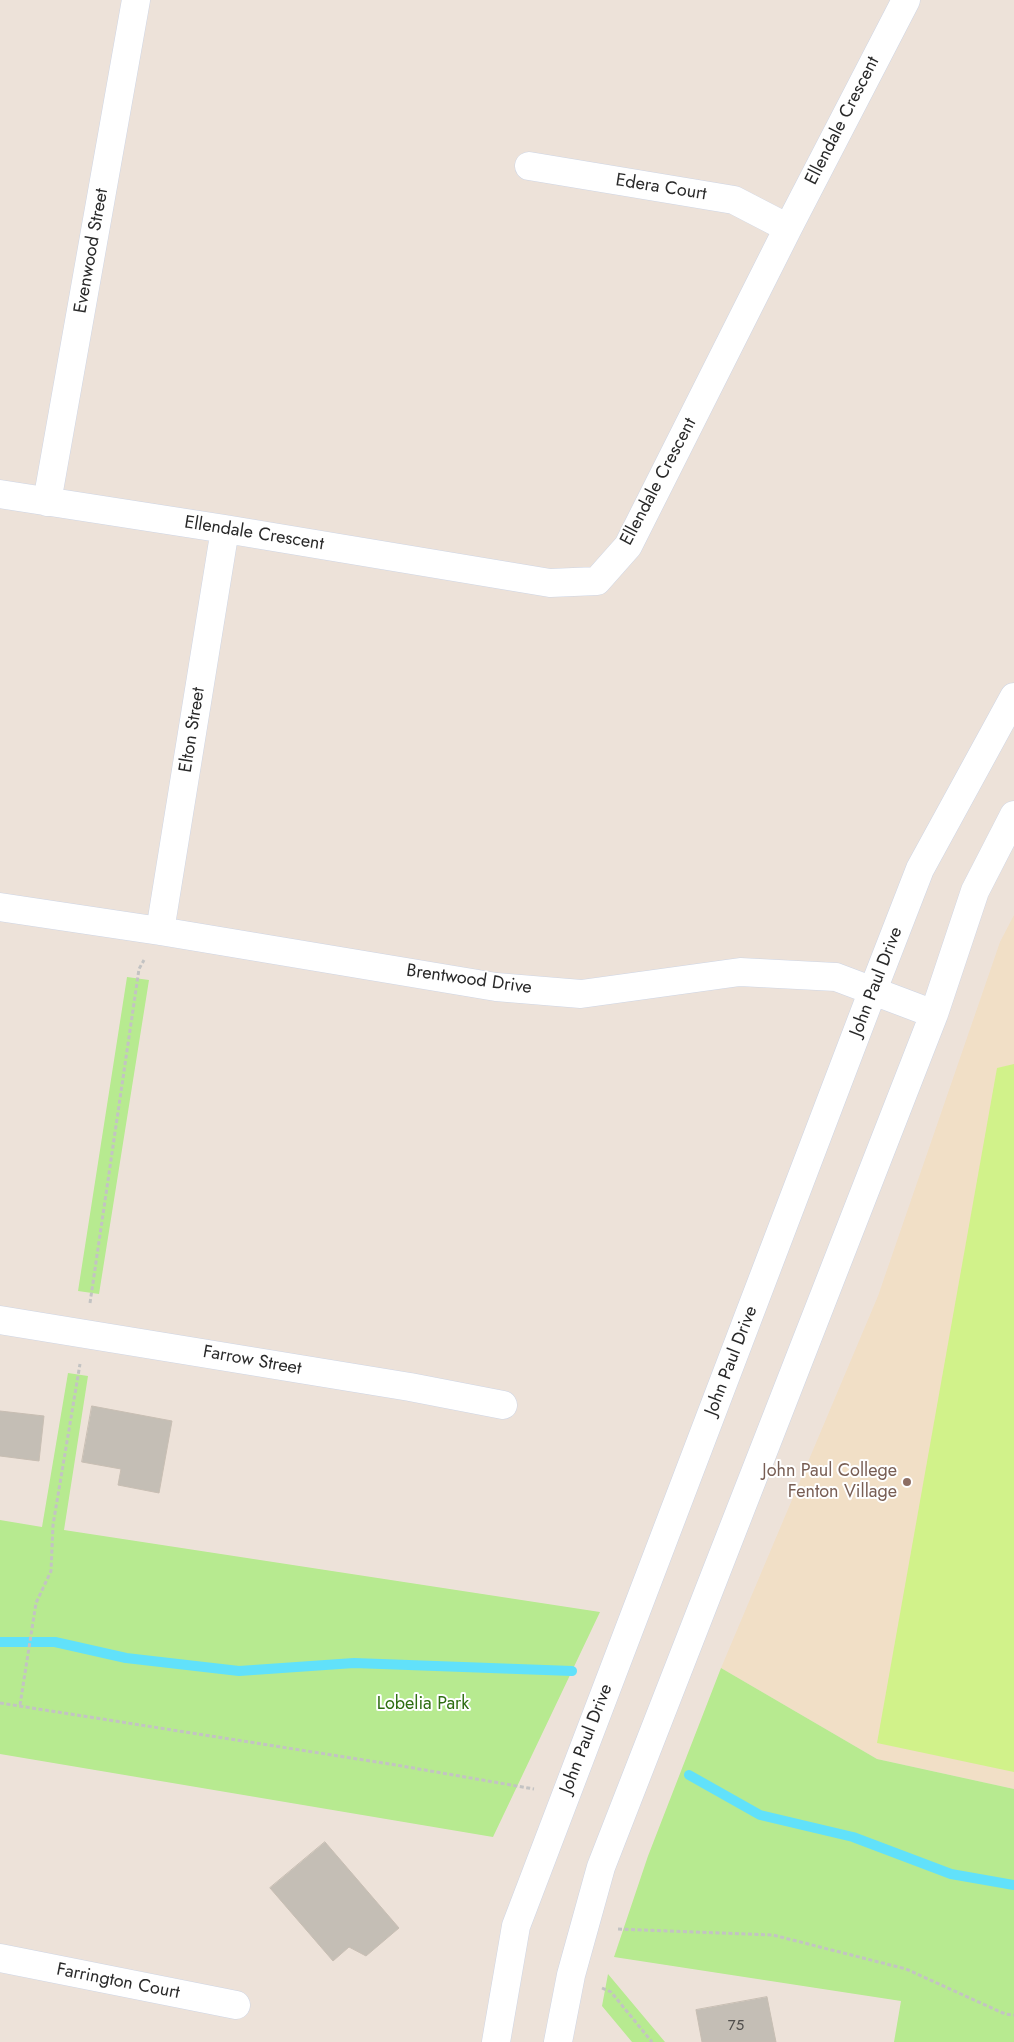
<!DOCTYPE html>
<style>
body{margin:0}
canvas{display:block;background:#ede2d9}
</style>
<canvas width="1014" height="2042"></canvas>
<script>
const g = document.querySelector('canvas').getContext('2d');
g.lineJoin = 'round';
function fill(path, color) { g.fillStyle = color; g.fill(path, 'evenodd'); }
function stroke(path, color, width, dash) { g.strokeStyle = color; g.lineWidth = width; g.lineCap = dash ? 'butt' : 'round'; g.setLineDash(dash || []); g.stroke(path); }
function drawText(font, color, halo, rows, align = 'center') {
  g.font = font + ' Jost,sans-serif'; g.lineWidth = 4; g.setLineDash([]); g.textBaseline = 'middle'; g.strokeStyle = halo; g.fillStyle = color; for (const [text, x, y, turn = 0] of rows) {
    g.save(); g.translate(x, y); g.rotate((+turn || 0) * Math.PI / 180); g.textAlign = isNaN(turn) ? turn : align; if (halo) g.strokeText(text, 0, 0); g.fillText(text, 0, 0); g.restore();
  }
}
const education = new Path2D(`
 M1014,915V1789L877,1759L721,1668L878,1296L1000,942Z`);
const green = new Path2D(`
 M127,977L149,980L99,1294L78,1291Z
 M68,1373L88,1376L64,1530L600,1612L493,1837L0,1754V1520L42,1527Z
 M721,1668L877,1759L1014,1789V2042H894L901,2001L614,1957L648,1856Z
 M608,1974L665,2042H632L602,2006Z`);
const pitch = new Path2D(`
 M1014,1064V1772L877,1743L997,1068Z`);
const stream = new Path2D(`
 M0,1642H55L126,1658L239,1671L354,1663L572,1671
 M689,1775L760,1815L853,1837L951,1874L1014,1885`);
const building = new Path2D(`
 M92,1406L172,1421L159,1493L118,1485L121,1469L82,1462Z
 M0,1411L44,1416L39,1461L0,1456Z
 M325,1842L399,1928L366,1956L349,1947L333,1961L270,1888Z
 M767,1997L776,2042H702L696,2010Z`);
const path = new Path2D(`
 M90,1303L139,969L144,960
 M0,1703L396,1765L534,1789
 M20,1705L36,1603L51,1571L53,1525L80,1364
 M618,1929L773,1935L906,1969L1005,2014L1014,2015
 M602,1988L611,1992L652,2042`);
const minor = new Path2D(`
 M529,166L734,200L788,228
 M0,494L225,529L550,583L597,581L628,546L788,228L906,0
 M47,502L136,0
 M0,907L160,931L496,987L581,994L740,972L836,977L934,1014
 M160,931L225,529
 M0,1320L410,1387L503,1405
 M0,1958L236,2005
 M496,2042L516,1926L873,990L920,869L1014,697
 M558,2042L571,1975L601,1867L934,1014L975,891L1014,815`);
const markers = [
 [907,1482,5,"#8d6e63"]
];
const numberNames = [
 ["75",736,2026]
];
const streetNames = [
 ["Ellendale Crescent",843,121,-63],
 ["Edera Court",661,188,9],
 ["Evenwood Street",92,251,-80],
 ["Ellendale Crescent",659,482,-62],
 ["Ellendale Crescent",254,534,9],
 ["Elton Street",193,730,-81],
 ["Brentwood Drive",469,980,8],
 ["John Paul Drive",877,982,-69],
 ["Farrow Street",252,1361,10],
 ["John Paul Drive",732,1361,-69],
 ["John Paul Drive",587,1739,-69],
 ["Farrington Court",118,1982,11]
];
const educationNames = [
 ["John Paul College",897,1472],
 ["Fenton Village",897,1493]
];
const parkNames = [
 ["Lobelia Park",423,1705]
];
fill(education, '#f1dfc6');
fill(green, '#b7ea90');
fill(pitch, '#d1f28a');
stroke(stream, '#61e1fa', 10);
fill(building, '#c4beb5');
stroke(building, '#c8beb3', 1);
stroke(minor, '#ced5e4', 29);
stroke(path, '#c3c3c3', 3, [4, 2.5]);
stroke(minor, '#fff', 28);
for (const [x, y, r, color] of markers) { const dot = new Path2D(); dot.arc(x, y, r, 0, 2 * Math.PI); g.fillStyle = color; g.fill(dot); stroke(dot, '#fff', 2); }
drawText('15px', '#504e4c', null, numberNames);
drawText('18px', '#292929', '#fff', streetNames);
drawText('18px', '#785e54', '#fff', educationNames, 'right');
drawText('18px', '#2e6d12', '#fff', parkNames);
</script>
